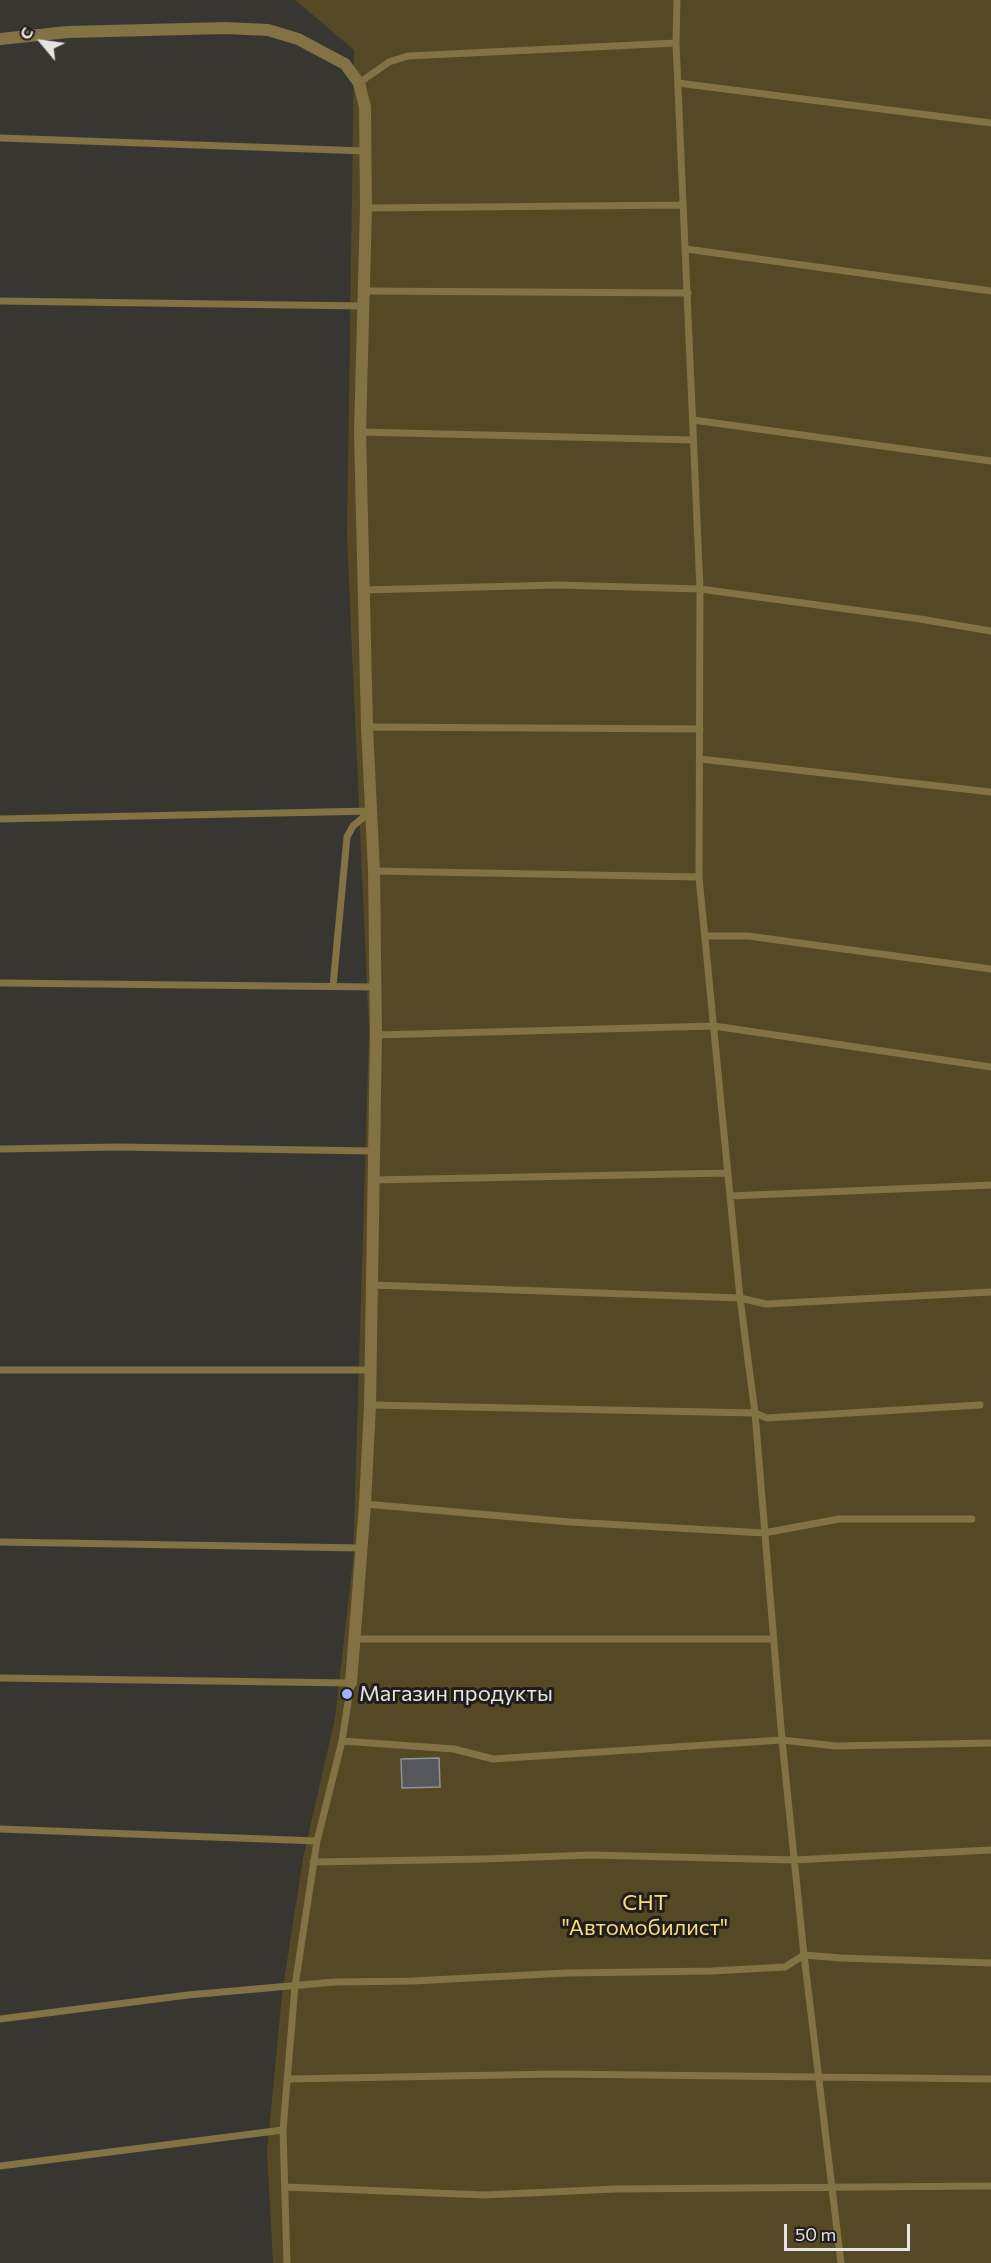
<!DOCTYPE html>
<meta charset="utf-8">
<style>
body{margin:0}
#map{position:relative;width:991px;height:2263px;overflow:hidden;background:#383631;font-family:Commissioner,sans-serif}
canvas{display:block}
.north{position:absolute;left:12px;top:12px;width:60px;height:60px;-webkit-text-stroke:4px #1f1e1c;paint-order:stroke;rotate:299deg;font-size:16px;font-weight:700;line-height:24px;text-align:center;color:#e5e4e1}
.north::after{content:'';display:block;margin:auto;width:21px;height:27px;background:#e5e4e1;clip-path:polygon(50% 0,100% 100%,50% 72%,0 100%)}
.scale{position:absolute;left:784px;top:2224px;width:126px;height:27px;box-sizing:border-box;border:3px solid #e5e4e1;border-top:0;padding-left:8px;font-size:18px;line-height:21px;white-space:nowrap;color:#e5e4e1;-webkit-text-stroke:4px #1f1e1c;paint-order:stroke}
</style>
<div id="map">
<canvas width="991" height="2263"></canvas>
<div class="north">С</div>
<div class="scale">50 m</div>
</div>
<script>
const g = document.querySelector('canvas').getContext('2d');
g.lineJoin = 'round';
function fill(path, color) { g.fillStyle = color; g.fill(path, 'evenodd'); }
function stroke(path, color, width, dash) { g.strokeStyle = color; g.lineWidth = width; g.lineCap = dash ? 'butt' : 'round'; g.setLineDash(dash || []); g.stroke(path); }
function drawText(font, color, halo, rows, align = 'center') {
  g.font = font + ' Commissioner,sans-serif'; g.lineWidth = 6; g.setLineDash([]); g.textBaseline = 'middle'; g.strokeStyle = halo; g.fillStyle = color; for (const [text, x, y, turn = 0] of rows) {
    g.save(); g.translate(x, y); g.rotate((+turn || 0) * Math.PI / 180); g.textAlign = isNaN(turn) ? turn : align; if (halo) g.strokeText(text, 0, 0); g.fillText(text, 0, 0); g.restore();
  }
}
const green = new Path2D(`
 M295,0H991V2263H273L267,2152L282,1994L303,1858L335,1718L353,1561L369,1032L347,537L354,50Z`);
const building = new Path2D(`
 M439,1758L440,1787L402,1788L401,1759Z`);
const service = new Path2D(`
 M677,0L676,43L700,589L699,877L740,1298L755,1413L782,1740L804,1955L841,2263
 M359,83L389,62L408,56L676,43
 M678,83L991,123
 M0,138L365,151
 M366,208L683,205
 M686,249L991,291
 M364,291L688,293
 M0,301L364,306
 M693,420L991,461
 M360,432L693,440
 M364,590L558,585L700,589L920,619L991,631
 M367,727L700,729
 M700,759L991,792
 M0,819L371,811
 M374,871L699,877
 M705,936H748L991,969
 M0,983L376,987
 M333,986L347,837L353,826L371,811
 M376,1035L714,1026L991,1067
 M0,1149L117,1147L374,1151
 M373,1180L728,1173
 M730,1196L991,1185
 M372,1285L740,1298L766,1304L991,1292
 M0,1370H369
 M370,1405L755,1413L767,1418L980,1405
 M365,1504L570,1522L764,1533L839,1519H972
 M0,1542L361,1548
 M354,1639H773
 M0,1678L351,1683L342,1741L317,1841L295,1986L283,2130L287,2263
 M342,1741L454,1749L493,1759L782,1740L836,1746L991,1743
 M0,1829L317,1841
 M313,1862L484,1859L590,1855L794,1860L991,1850
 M0,2019L188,1995L335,1982L413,1981L566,1973L712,1971L785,1967L804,1955L841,1958L991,1963
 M288,2079L556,2074L991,2079
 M0,2166L283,2130
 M285,2187L485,2195L615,2189L991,2186`);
const minor = new Path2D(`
 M0,39L68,32L226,28L268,30L298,39L345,64L359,83L365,107L366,208L360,432L367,727L374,871L376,1035L370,1405L365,1504L351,1683`);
const markers = [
 [347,1694,6,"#a2b2fd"]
];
const poiNames = [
 ["Магазин продукты",359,1694]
];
const parkNames = [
 ["СНТ",645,1903],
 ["\"Автомобилист\"",645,1928]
];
fill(green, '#544825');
fill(building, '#56575d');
stroke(building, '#919399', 1.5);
stroke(service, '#827244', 7);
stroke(minor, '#827244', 12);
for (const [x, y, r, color] of markers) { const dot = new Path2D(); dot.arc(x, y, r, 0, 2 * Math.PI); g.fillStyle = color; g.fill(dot); stroke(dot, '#1f1e1c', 2); }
drawText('22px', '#e5e4e1', '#1f1e1c', poiNames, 'left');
drawText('22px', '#fbdb7d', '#1f1e1c', parkNames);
</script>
